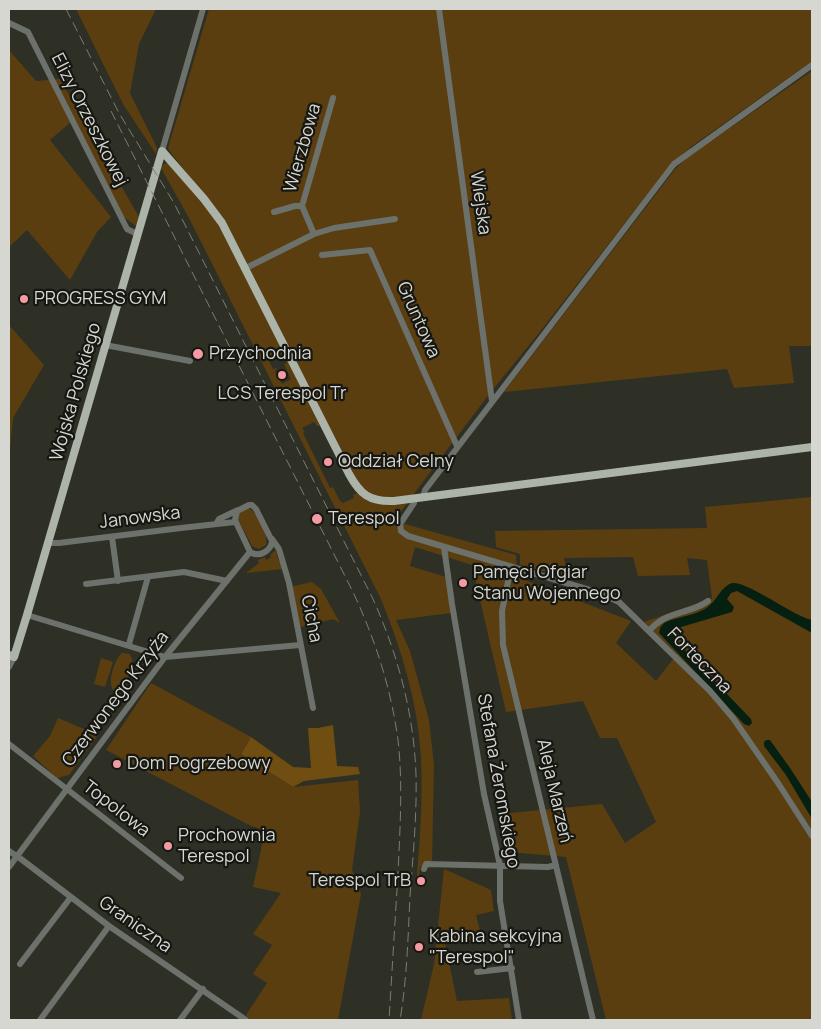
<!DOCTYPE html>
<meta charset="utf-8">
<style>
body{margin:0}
#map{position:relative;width:821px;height:1029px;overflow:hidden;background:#2e3025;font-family:Manrope,sans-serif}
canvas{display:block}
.frame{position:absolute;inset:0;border:10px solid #d6d7d0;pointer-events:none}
</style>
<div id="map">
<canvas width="821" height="1029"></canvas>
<div class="frame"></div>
</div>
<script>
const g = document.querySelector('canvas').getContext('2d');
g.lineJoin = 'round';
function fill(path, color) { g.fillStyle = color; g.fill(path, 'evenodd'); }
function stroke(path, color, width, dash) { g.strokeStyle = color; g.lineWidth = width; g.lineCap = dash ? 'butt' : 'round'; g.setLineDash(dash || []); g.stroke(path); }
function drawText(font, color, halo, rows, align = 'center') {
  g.font = font + ' Manrope,sans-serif'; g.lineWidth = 4.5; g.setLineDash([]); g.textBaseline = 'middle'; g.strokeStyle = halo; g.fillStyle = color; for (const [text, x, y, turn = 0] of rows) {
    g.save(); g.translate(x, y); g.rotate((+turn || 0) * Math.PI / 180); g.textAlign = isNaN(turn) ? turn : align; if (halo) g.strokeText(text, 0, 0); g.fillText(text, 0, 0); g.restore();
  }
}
const green = new Path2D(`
 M76,9H156L139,44L130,93L157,148L156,154L123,104Z
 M209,9H812V61L692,146L670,165L539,333L490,393L413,495L393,498L374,496L359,486L233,237L214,207L174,157L168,148Z
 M9,50L36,81L60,79L139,217L136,226L125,218L116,207L72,121L50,140L111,217L97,232L70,280L27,230L9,247Z
 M812,71V346H789L794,383L734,388L727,369L504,392L676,168L687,158Z
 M167,163L206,207L221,228L286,357L283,358L279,356L269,361L273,369L277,368V369L275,371L282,384L291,379L284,364L287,363L286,361L287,360L320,426H317L314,422L302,428L305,432L303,433L330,488L333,487L340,501L343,503L354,498L353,495L357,493C372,508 389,505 408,502L394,521L516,555L517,577L631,621L616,643L656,681L677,654L644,622L712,598L707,560L687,558L690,575L638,576L633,557L564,558L569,578L520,565V554L496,547L495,531L707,528L705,507L812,497V1020H606L566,857L509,852L500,814L602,804L625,843L656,822L617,738H600L583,701L506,712L472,565L415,547L410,566L446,577L451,613L396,620L410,651L429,720L434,765L432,863L420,867L419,876H417C420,837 423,797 421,758C418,702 401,648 380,597L189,218L161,168L164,164Z
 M9,325L44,365L13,418L9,460Z
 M248,508C257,511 269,536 266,545L259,549L252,546L238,519V514Z
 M276,550L278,557L276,554L283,569L246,573L259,563L258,560L265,557L266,560L271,557L270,555Z
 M312,582L321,589L340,623L333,619L297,628L289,587Z
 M122,653L130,654L133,662L125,687L120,692L113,690C107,681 115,659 122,653Z
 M101,658L113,662L105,687L94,684Z
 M151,683L251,737L241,754L293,787L358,780L360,812L352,870L361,894L338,1020H251L246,1015L267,983L253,974L272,945L253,934L281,893L253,887L265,831L247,824L106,750Z
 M58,718L98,735L69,775L57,778L33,756L50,736Z
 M444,869L491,890L494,911L476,915L482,938L445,943L457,1001L509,998L512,1020H421L434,964Z`);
const forest = new Path2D(`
 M333,725L337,766L358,767L360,774L304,781L293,787L241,754L251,737L293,767L311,768L308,728H318Z`);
const water = new Path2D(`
 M732,583C750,582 789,614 812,620V633L737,591L731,593L727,599L734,607L732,612L681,627C676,630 673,634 676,641L751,719L752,723L749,726L744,724L659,633L660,628L664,623C678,616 698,616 710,605C718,598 721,587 732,583Z
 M766,740H770L790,768L812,802V819L786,775L764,746V742Z`);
const minor = new Path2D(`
 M439,9L492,401
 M9,23L28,32L124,223L127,229L137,234
 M162,151L203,9
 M274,212L295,206H302
 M314,234L302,206L333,98
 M322,255L370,250L457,446
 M246,268L314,234L334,228L395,219
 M105,345L190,361
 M423,497L425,490L674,164L812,65
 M414,498V503L400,524L401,531L408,536L600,593L619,602L710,691L733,718L778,783L812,836
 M249,505H252L256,509L272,541C271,551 259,558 250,552L235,520L237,511Z
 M216,524L219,519L238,510
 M112,537L118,581
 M272,539L279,549L289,583L313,708
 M48,543H59L181,528L235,522
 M444,547L452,604L484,794L500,865V901L519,1020
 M511,567L502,611L503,645L593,1020
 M86,584L184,572L227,581
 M27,615L165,657L300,645
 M649,631C666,610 689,615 708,601
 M129,644L148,577
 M9,667L14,657
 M9,744L181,878
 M9,851L21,859L109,926L246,1020
 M9,867L165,657L250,552
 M424,869L426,864L548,867L556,865
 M20,964L71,897
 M477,972L512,968
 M40,1020L109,926
 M180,1020L203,989`);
const major = new Path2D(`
 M9,655L14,657L27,615L162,151L204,199L222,223L349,474C360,494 369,502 394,501L812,447`);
const rail = new Path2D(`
 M66,9L119,113L174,203L373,599C398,655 414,714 416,775C417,815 413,856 410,896C408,937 407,979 400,1020
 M111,111L353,592C375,639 391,688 398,740C403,784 400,828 398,873C395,922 392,971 389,1020`);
const markers = [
 [24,299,5,"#f49aa2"],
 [198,354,6,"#f49aa2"],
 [282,375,5,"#f49aa2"],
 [328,462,5,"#f49aa2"],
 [317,519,6,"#f49aa2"],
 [463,583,5,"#f49aa2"],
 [117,764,5,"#f49aa2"],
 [168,846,5,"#f49aa2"],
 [421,881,5,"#f49aa2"],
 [419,947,5,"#f49aa2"]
];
const streetNames = [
 ["Elizy Orzeszkowej",89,120,63],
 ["Wierzbowa",303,148,-74],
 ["Wiejska",480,203,82],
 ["Gruntowa",418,320,66],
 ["Wojska Polskiego",76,392,-74],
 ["Janowska",140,518,-7],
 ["Cicha",311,619,79],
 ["Forteczna",699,661,46],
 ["Czerwonego Krzyża",116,699,-53],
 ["Stefana Żeromskiego",498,781,80],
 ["Aleja Marzeń",554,791,77],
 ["Topolowa",116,809,38],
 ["Graniczna",135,925,35]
];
const poiNames = [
 ["PROGRESS GYM",34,299],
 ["Przychodnia",209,354],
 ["LCS Terespol Tr",282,394,"center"],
 ["Oddział Celny",338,462],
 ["Terespol",328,519],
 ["Pamęci Ofgiar",473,573],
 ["Stanu Wojennego",473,594],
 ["Dom Pogrzebowy",127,764],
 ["Prochownia",178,836],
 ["Terespol",178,857],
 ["Terespol TrB",411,881,"right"],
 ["Kabina sekcyjna",429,937],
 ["\"Terespol\"",429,958]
];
fill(green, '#5a3e10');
fill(forest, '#704d10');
fill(water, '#051f11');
stroke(minor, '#6d716c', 6);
stroke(major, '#acb3a9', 8);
stroke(rail, '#7c7e75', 1, [10, 5]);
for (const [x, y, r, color] of markers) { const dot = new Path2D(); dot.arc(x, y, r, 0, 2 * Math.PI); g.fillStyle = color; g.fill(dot); stroke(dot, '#161712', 2); }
drawText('18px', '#d6d7d0', '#161712', streetNames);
drawText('18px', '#d6d7d0', '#161712', poiNames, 'left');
</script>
